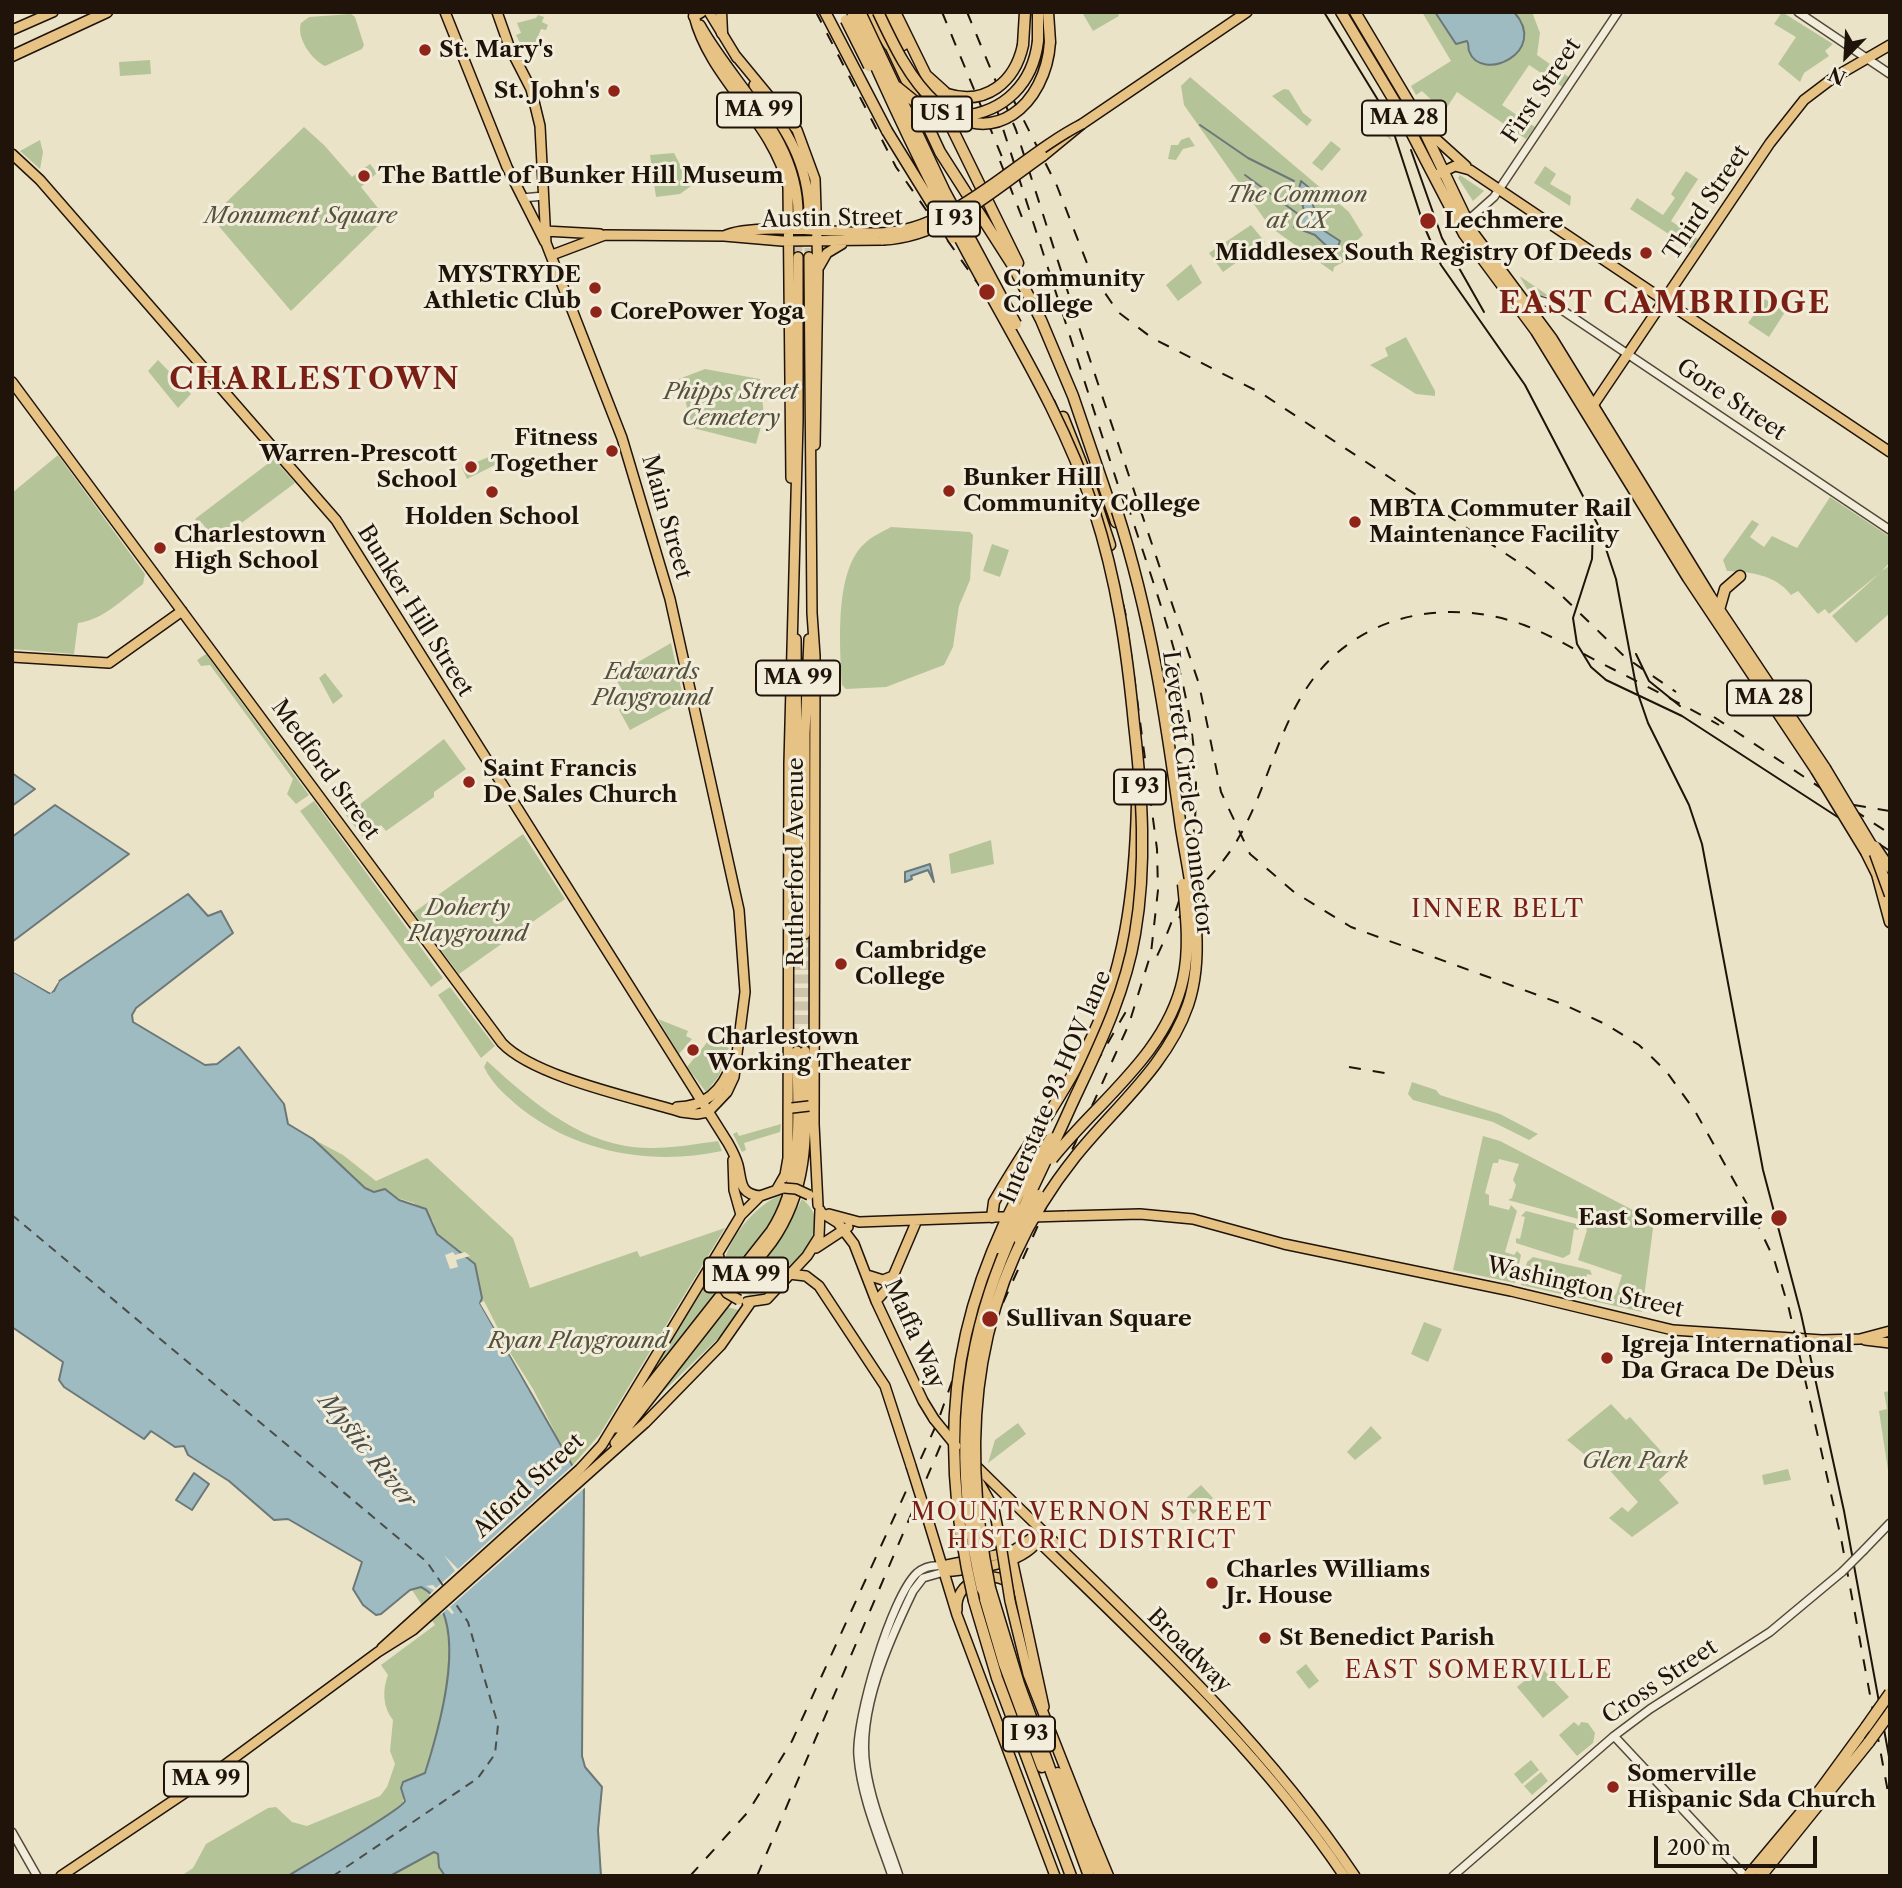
<!DOCTYPE html>
<style>
body{margin:0}
#map{position:relative;width:1902px;height:1888px;overflow:hidden;background:#ebe3c7;font-family:"Libre Caslon Text",serif}
canvas{display:block}
.frame{position:absolute;inset:0;border:14px solid #20140a;pointer-events:none}
.north{position:absolute;left:1811px;top:21px;width:70px;height:70px;-webkit-text-stroke:5px #f2eddb;paint-order:stroke;rotate:204deg;font-size:19px;font-weight:700;line-height:28px;text-align:center;color:#20140a}
.north::after{content:'';display:block;margin:auto;width:24px;height:32px;background:#20140a;clip-path:polygon(50% 0,100% 100%,50% 72%,0 100%)}
.scale{position:absolute;left:1654px;top:1836px;width:163px;height:32px;box-sizing:border-box;border:4px solid #20140a;border-top:0;padding-left:9px;font-size:21px;line-height:24px;white-space:nowrap;color:#20140a;-webkit-text-stroke:5px #f2eddb;paint-order:stroke}
</style>
<div id="map">
<canvas width="1902" height="1888"></canvas>
<div class="frame"></div>
<div class="north">N</div>
<div class="scale">200 m</div>
</div>
<script>
const g = document.querySelector('canvas').getContext('2d');
g.lineJoin = 'round';
function fill(path, color) { g.fillStyle = color; g.fill(path, 'evenodd'); }
function stroke(path, color, width, dash) { g.strokeStyle = color; g.lineWidth = width; g.lineCap = dash ? 'butt' : 'round'; g.setLineDash(dash || []); g.stroke(path); }
function drawText(font, color, halo, rows, align = 'center') {
  g.font = font + ' "Libre Caslon Text",serif'; g.lineWidth = 6; g.setLineDash([]); g.textBaseline = 'middle'; g.strokeStyle = halo; g.fillStyle = color; for (const [text, x, y, turn = 0] of rows) {
    g.save(); g.translate(x, y); g.rotate((+turn || 0) * Math.PI / 180); g.textAlign = isNaN(turn) ? turn : align; if (halo) g.strokeText(text, 0, 0); g.fillText(text, 0, 0); g.restore();
  }
}
const green = new Path2D(`
 M1087,12H1117L1119,16L1093,31L1083,14Z
 M1422,12H1435L1462,40L1467,41L1473,56C1506,80 1538,42 1514,12H1532L1540,33L1537,55L1573,80L1567,90L1529,65L1502,105L1535,127L1526,139L1457,92L1444,112L1422,91L1416,95L1411,86L1451,61Z
 M1782,12L1833,44L1825,51L1829,56L1804,73L1800,82L1778,64L1796,37L1774,24Z
 M351,14L355,17L364,45L362,49L325,66C312,60 296,38 301,23L309,17Z
 M538,15L544,17L542,22L548,25L546,30L541,29L531,54L525,43L521,45L516,35L521,33L517,23L536,18Z
 M150,60L151,74L120,76L119,62Z
 M1190,77L1349,212L1363,235L1348,249L1351,258L1334,267L1333,272L1270,227L1184,105L1181,86Z
 M1284,89L1289,90L1303,113L1312,120L1307,126L1272,96Z
 M1378,107L1392,141L1363,116Z
 M304,127L324,145L352,177L370,164L377,173L361,187L386,218L291,311L211,217Z
 M1189,137L1195,146L1183,149L1176,160L1168,159L1171,145H1178L1181,140Z
 M40,140L43,152L40,169L20,151Z
 M1331,141L1341,149L1322,171L1312,163Z
 M674,153L691,186L680,194L656,197L650,155Z
 M1545,166L1556,174L1550,184L1571,196L1570,206L1534,183Z
 M1686,171L1698,179L1671,221L1698,239L1692,249L1630,209L1637,198L1663,215L1675,198L1671,194Z
 M1460,175L1484,191L1473,201L1458,178Z
 M1251,225L1265,242L1223,272L1209,253Z
 M1191,264L1202,283L1178,301L1166,285Z
 M1520,277H1521L1549,296H1531Z
 M1765,299L1785,312L1769,337L1748,323Z
 M1406,337L1435,391V396L1416,394L1370,365L1388,356L1385,348Z
 M158,360L191,394L178,408L148,371Z
 M705,369L760,379L764,416L756,444L693,428L679,379Z
 M496,454L497,464L467,479L462,468Z
 M58,455L145,574L143,584C123,599 103,620 78,623L74,654L12,649V493Z
 M274,459L295,483L216,542L202,523L199,525L195,519Z
 M1830,497L1890,537V562L1882,571L1890,565V613L1856,643L1832,616L1880,573L1829,614L1825,609L1818,614L1798,591L1791,595C1776,575 1752,572 1727,571L1723,560L1752,520L1759,524L1750,537L1764,547L1772,536L1797,548Z
 M891,527L970,532L973,535L970,580L959,606L953,647L944,665L886,687L846,689L842,685C840,647 834,572 864,544C871,537 882,532 891,527Z
 M992,544L1009,550L1000,577L983,571Z
 M671,643L684,701L630,730L619,710L629,702L614,676Z
 M206,654L309,795L296,804L287,794L293,779L210,665L201,666L197,660Z
 M325,673L343,696L333,704L319,678Z
 M444,739L466,769L434,792V797L386,831L381,825L363,837L346,815Z
 M314,801L443,978L431,987L300,811Z
 M523,834L565,899L459,974L413,913Z
 M991,840L994,864L951,874L949,854Z
 M450,987L495,1046L481,1058L438,995Z
 M658,1019L688,1031L686,1036L692,1039L679,1054Z
 M709,1040L729,1048L719,1076L706,1092L687,1067Z
 M487,1061C533,1103 585,1149 652,1148C674,1148 696,1144 718,1141L722,1151C653,1166 579,1153 523,1110C508,1098 492,1084 484,1067Z
 M1412,1082L1436,1090L1440,1095L1500,1114L1538,1134L1529,1140L1493,1122L1413,1100L1408,1094Z
 M781,1124L780,1132L744,1143L746,1150L742,1152L733,1134L737,1132L739,1136Z
 M1483,1136L1500,1141L1654,1221L1642,1312L1521,1285L1527,1262L1533,1257L1590,1270L1592,1275L1587,1274L1585,1287L1589,1288V1292L1611,1298L1616,1294L1622,1275L1578,1260L1587,1230L1582,1220L1508,1200L1512,1198L1516,1185L1513,1180L1519,1164L1499,1159L1498,1163H1493L1485,1193L1489,1195V1205L1509,1210L1511,1205L1517,1211L1505,1252L1514,1255L1517,1251L1521,1255L1515,1283L1453,1270Z
 M313,1139L343,1155L376,1181L427,1158L513,1238L530,1288L637,1251L640,1257L725,1228L600,1434L573,1465L480,1303L475,1264L437,1234L433,1221L414,1203L365,1188Z
 M785,1194L769,1228L726,1284C712,1255 756,1200 785,1194Z
 M802,1199C841,1229 784,1273 759,1293L751,1295L738,1293L782,1237Z
 M1526,1211L1576,1224L1579,1230L1574,1229L1570,1254L1563,1258L1516,1243V1238L1520,1239L1525,1217L1521,1216Z
 M706,1284L715,1297L632,1404L702,1286Z
 M727,1307L739,1310L733,1324L664,1391L632,1430Z
 M1424,1322L1442,1329L1428,1362L1411,1354Z
 M1890,1391L1889,1477L1879,1411L1887,1409L1884,1392Z
 M1611,1404L1626,1420L1630,1417L1660,1450L1670,1470L1659,1480L1679,1503L1632,1537L1609,1518L1622,1507L1628,1512L1638,1502L1605,1465L1601,1468L1567,1440Z
 M1018,1423L1026,1434L988,1463L995,1440Z
 M1371,1426L1382,1438L1355,1460L1347,1452Z
 M1788,1469L1791,1480L1764,1485L1762,1475Z
 M1201,1485L1213,1498L1193,1514L1182,1502Z
 M421,1586C474,1613 439,1729 425,1773L403,1782V1807L288,1876H181L193,1868L206,1844L268,1808L276,1807L292,1822L307,1826L380,1796L387,1787L395,1764L390,1751L393,1720C383,1708 382,1690 388,1675L381,1665L435,1625L412,1590Z
 M1306,1664L1319,1681L1309,1689L1296,1672Z
 M1541,1667L1569,1697L1543,1718L1517,1687Z
 M1574,1722L1579,1726L1581,1722L1588,1723L1595,1733L1593,1743L1577,1756L1559,1735Z
 M1531,1760L1539,1770L1522,1784L1514,1774Z
 M1541,1772L1548,1781L1532,1795L1524,1786Z
 M434,1852L438,1854L439,1867L445,1876H390Z`);
const water = new Path2D(`
 M1435,12H1514C1550,52 1481,84 1469,51C1468,48 1469,44 1467,41L1456,44Z
 M1301,181L1319,196L1313,205L1320,228L1340,241L1335,254L1315,235L1294,227L1298,214L1304,211L1299,189Z
 M12,773L35,789L12,806Z
 M55,805L129,854L12,942V837Z
 M930,864L934,882L928,870L911,876L912,879L905,882V872Z
 M188,894L208,916L221,911L233,933L136,1008L132,1015L133,1022L205,1065L217,1064L239,1047L284,1104L288,1124L313,1139L365,1188L374,1192L385,1189L399,1200L426,1209L437,1234L475,1264L482,1298L480,1303L584,1486L582,1756L585,1767L602,1787L598,1830L601,1876H445L439,1867L438,1854L434,1852L390,1876H288C305,1865 402,1810 405,1801L401,1788L403,1782L425,1773C439,1729 474,1614 421,1587L410,1590L381,1614L376,1615L363,1605L353,1589L362,1562L288,1519L274,1520L229,1481L188,1455L184,1446L175,1447L151,1431L144,1439L64,1387L59,1380L63,1362L12,1327V971L49,993L54,991L59,981Z
 M194,1473L209,1484L192,1510L176,1500Z`);
const pier = new Path2D(`
 M12,967L51,990L56,979L59,981L51,993L12,971Z
 M453,1252L455,1255L465,1252L470,1256L456,1260L458,1267L450,1269L445,1255Z
 M484,1301L511,1354L533,1389L556,1434L480,1303Z
 M574,1464L588,1485L450,1607L454,1613L452,1614L447,1609L441,1615L429,1595L434,1590L426,1586L433,1585L436,1588L455,1571L444,1555L458,1569Z`);
const stream = new Path2D(`
 M1200,125L1248,158L1294,181
 M1245,175L1298,214`);
const ferry = new Path2D(`
 M12,1215L427,1562L444,1587
 M333,1876L478,1778L495,1754L498,1725L468,1622L453,1600`);
const majorTunnel = new Path2D(`
 M798,215V257
 M809,257V215
 M805,934V1051
 M797,1051L798,934`);
const minor = new Path2D(`
 M1798,12L1890,74
 M522,198L544,196
 M1465,223L1494,197L1618,12
 M1528,306L1538,300L1553,304L1890,530
 M1864,1550L1890,1523
 M1614,1736L1745,1876
 M12,1832L37,1876
 M892,1876C879,1838 861,1796 858,1756C855,1721 891,1597 917,1573C924,1567 933,1565 942,1566
 M899,1876C887,1840 871,1803 866,1767C857,1711 889,1641 913,1591L923,1578L944,1572
 M1453,1876L1614,1736L1650,1709L1770,1632L1842,1572`);
const major = new Path2D(`
 M445,12L507,167L545,242
 M709,12L737,58
 M694,16C710,80 773,121 788,187L791,478
 M700,25C735,88 799,138 798,215
 M12,30L53,12
 M736,56L797,130L815,179L818,272L815,445
 M754,85C784,126 809,162 809,215
 M1425,129L1466,166
 M12,154L40,180L336,520L728,1143C732,1150 736,1158 738,1165C742,1181 739,1194 760,1196
 M1043,156L1082,124L1247,12
 M1438,174L1455,166L1470,170L1890,452
 M545,231L600,234
 M724,236C750,222 845,233 879,233
 M552,255L605,235L724,236L782,241L883,240
 M809,257L812,613L815,656L814,1124L818,1205
 M819,267L827,253L842,244
 M12,382L502,1043C534,1077 635,1098 681,1112L697,1114L708,1112L727,1092L734,1077L745,992L739,910L670,599L622,438L546,243L540,126L531,89L509,46L497,12
 M1590,410L1770,143L1804,100L1833,78L1890,45
 M796,639L798,934
 M12,657L109,663L182,611
 M805,934V734L809,639
 M677,1107C706,1107 723,1089 732,1063
 M733,1160L734,1190L741,1215
 M777,1189L785,1175L788,1158L789,763L798,421V257
 M822,1213L838,1223L854,1244L876,1301L923,1401L934,1419
 M829,1214L859,1222L996,1217
 M1065,1216L1140,1214L1193,1219L1284,1244L1511,1291L1673,1330L1822,1340L1860,1339L1890,1331
 M816,1248L848,1227
 M719,1257V1282
 M789,1274L806,1276L819,1286L885,1386L911,1466
 M867,1275L883,1280L893,1276
 M876,1301L888,1288L917,1220
 M747,1302L767,1299L807,1256L819,1237L820,1210
 M1865,1340L1890,1343
 M616,1428L771,1231C806,1177 797,1112 797,1051
 M615,1443L772,1242C814,1182 805,1120 805,1051
 M973,1463C1106,1595 1251,1720 1355,1876
 M975,1475L994,1509L1001,1545
 M929,1523L957,1615L1055,1876
 M1036,1535L1039,1542C1147,1647 1259,1750 1344,1876
 M1007,1553L1012,1559L1044,1707
 M942,1566L1011,1552L1041,1532
 M944,1572C975,1568 1023,1567 1041,1537
 M1010,1601L1028,1674L1091,1834
 M957,1610C954,1581 992,1567 1012,1585
 M382,1648L580,1469L602,1445L741,1215L760,1196L783,1188
 M61,1876L207,1778L378,1652L413,1630L645,1423L721,1345L751,1302`);
const highway = new Path2D(`
 M721,12L722,33
 M825,12L887,131
 M868,12L889,45
 M887,12L903,45
 M895,12L1018,263
 M1038,12V41
 M1048,12L1050,42
 M1341,12L1398,107L1464,234L1536,331L1688,578L1816,770
 M1355,12L1417,116L1473,233L1552,339L1710,596L1825,768
 M694,16L701,12
 M888,41L940,152L1013,266L1041,320L1073,396L1116,522
 M1023,45L1025,12
 M12,56L107,12
 M927,76L947,94
 M1063,417L1092,490L1110,545
 M1719,610L1725,589L1740,576
 M1866,852L1877,874L1890,922
 M992,1217L994,1202C1023,1150 1059,1104 1085,1051C1125,975 1135,889 1137,804
 M990,1588L1019,1684L1089,1876
 M982,1589L1004,1664L1042,1767
 M974,1601L997,1678L1071,1876
 M1058,1773L1100,1876
 M1089,1830L1108,1876
 M1748,1876L1820,1790L1866,1727
 M1761,1876L1869,1742`);
const tram = new Path2D(`
 M1324,12L1389,118L1424,226L1441,265L1525,385L1598,525L1616,579L1637,691L1648,723L1689,805L1702,844L1763,1170L1801,1314L1844,1511L1890,1762
 M1411,150L1442,238L1484,312
 M1593,525L1592,559L1573,618L1577,644L1591,667L1606,680L1682,716L1890,851
 M1636,654L1649,681L1680,706`);
const rail = new Path2D(`
 M942,12L1007,169
 M967,12L1016,130L1080,330L1199,684L1221,792L1250,854L1294,892L1351,927L1565,1005L1607,1025L1639,1045L1666,1071L1695,1111L1752,1213L1774,1259L1789,1309L1841,1538L1890,1803
 M1013,99L1057,186L1090,271L1118,312L1152,338L1261,393L1529,569L1557,591L1625,657L1676,692
 M996,107L1127,513
 M1000,161L1023,220
 M1127,503C1179,663 1236,791 1157,956
 M1714,717L1890,834
 M1854,805L1890,811
 M1179,918C1195,888 1223,867 1239,837C1268,787 1278,726 1313,679C1363,612 1450,598 1524,625C1551,635 1575,650 1601,663C1640,683 1680,703 1719,725
 M1349,1067L1391,1074
 M690,1876L748,1812L792,1741L938,1421L961,1356L1087,1079L1128,1008
 M757,1876L974,1367L1129,1024L1151,953L1158,890L1157,849L1126,616L1106,534L1075,448L1054,400L1028,355L896,167L816,12`);
const minorBridge = new Path2D(`
 M1842,1572L1864,1550`);
const majorBridge = new Path2D(`
 M879,233C954,231 1017,157 1082,124
 M883,240C945,237 994,190 1043,156
 M1875,846L1890,868
 M792,1108L809,1106
 M784,1188L796,1189L809,1195
 M998,1217H1014
 M1032,1217L1065,1216
 M719,1282L727,1293L739,1300
 M934,1419L956,1446
 M911,1466L929,1523
 M1001,1545L1010,1601`);
const highwayBridge = new Path2D(`
 M852,12C887,94 926,176 968,254C1014,339 1064,418 1094,510C1117,581 1127,651 1134,724C1142,793 1147,865 1135,934C1125,995 1097,1050 1071,1106C1044,1167 1011,1228 990,1291C958,1387 959,1491 982,1589
 M860,12L944,190L1016,324
 M878,12C893,44 910,80 936,103C992,153 1046,104 1050,42
 M846,20L869,66
 M897,87L918,104L947,115
 M947,94C986,106 1015,82 1023,45
 M962,116C1005,112 1033,83 1038,41
 M887,131L953,238
 M1825,768L1873,848L1890,895
 M1816,770L1866,852
 M1052,1159C1097,1102 1167,1054 1183,979C1190,948 1186,915 1183,884
 M1019,1239L1039,1195
 M998,1248L1018,1209
 M990,1588C958,1433 973,1285 1075,1157C1114,1108 1167,1066 1188,1005C1207,949 1190,884 1181,828C1166,719 1151,617 1117,511
 M974,1601C932,1424 955,1291 1051,1138
 M1866,1727L1890,1693
 M1869,1742L1890,1713`);
const markers = [
 [425,50,7,"#8f2418"],
 [614,91,7,"#8f2418"],
 [364,176,7,"#8f2418"],
 [1428,221,9,"#8f2418"],
 [1646,253,7,"#8f2418"],
 [595,288,7,"#8f2418"],
 [987,292,9,"#8f2418"],
 [596,312,7,"#8f2418"],
 [612,451,7,"#8f2418"],
 [471,467,7,"#8f2418"],
 [949,491,7,"#8f2418"],
 [492,492,7,"#8f2418"],
 [1355,522,7,"#8f2418"],
 [160,548,7,"#8f2418"],
 [469,782,7,"#8f2418"],
 [841,964,7,"#8f2418"],
 [693,1050,7,"#8f2418"],
 [1779,1218,9,"#8f2418"],
 [990,1319,9,"#8f2418"],
 [1607,1358,7,"#8f2418"],
 [1212,1583,7,"#8f2418"],
 [1265,1638,7,"#8f2418"],
 [1613,1787,7,"#8f2418"]
];
const shields = [
 [759,110,84],
 [942,114,60],
 [1404,118,84],
 [954,219,52],
 [798,678,84],
 [1769,698,84],
 [1140,787,52],
 [746,1275,84],
 [1029,1734,52],
 [206,1779,84]
];
const shieldNames = [
 ["MA 99",759,110],
 ["US 1",942,114],
 ["MA 28",1404,118],
 ["I 93",954,219],
 ["MA 99",798,678],
 ["MA 28",1769,698],
 ["I 93",1140,787],
 ["MA 99",746,1275],
 ["I 93",1029,1734],
 ["MA 99",206,1779]
];
const poiNames = [
 ["St. Mary's",439,50],
 ["St. John's",600,91,"right"],
 ["The Battle of Bunker Hill Museum",378,176],
 ["Lechmere",1444,221],
 ["Middlesex South Registry Of Deeds",1632,253,"right"],
 ["MYSTRYDE",581,275,"right"],
 ["Athletic Club",581,301,"right"],
 ["Community",1003,279],
 ["College",1003,305],
 ["CorePower Yoga",610,312],
 ["Fitness",598,438,"right"],
 ["Together",598,464,"right"],
 ["Warren-Prescott",457,454,"right"],
 ["School",457,480,"right"],
 ["Bunker Hill",963,478],
 ["Community College",963,504],
 ["MBTA Commuter Rail",1369,509],
 ["Maintenance Facility",1369,535],
 ["Holden School",492,517,"center"],
 ["Charlestown",174,535],
 ["High School",174,561],
 ["Saint Francis",483,769],
 ["De Sales Church",483,795],
 ["Cambridge",855,951],
 ["College",855,977],
 ["Charlestown",707,1037],
 ["Working Theater",707,1063],
 ["East Somerville",1763,1218,"right"],
 ["Sullivan Square",1006,1319],
 ["Igreja International",1621,1345],
 ["Da Graca De Deus",1621,1371],
 ["Charles Williams",1226,1570],
 ["Jr. House",1226,1596],
 ["St Benedict Parish",1279,1638],
 ["Somerville",1627,1774],
 ["Hispanic Sda Church",1627,1800]
];
const streetNames = [
 ["First Street",1542,91,-56],
 ["Third Street",1707,203,-56],
 ["Austin Street",832,219,-1],
 ["Gore Street",1731,400,34],
 ["Main Street",666,517,74],
 ["Bunker Hill Street",415,611,58],
 ["Medford Street",325,770,54],
 ["Leverett Circle Connector",1187,793,83],
 ["Rutherford Avenue",796,862,-90],
 ["Interstate 93 HOV lane",1056,1087,-67],
 ["Washington Street",1585,1288,13],
 ["Maffa Way",914,1334,66],
 ["Alford Street",529,1486,-43],
 ["Broadway",1189,1651,45],
 ["Cross Street",1660,1682,-34]
];
const parkNames = [
 ["The Common",1297,195],
 ["at CX",1297,221],
 ["Monument Square",301,216],
 ["Phipps Street",731,392],
 ["Cemetery",731,418],
 ["Edwards",652,672],
 ["Playground",652,698],
 ["Doherty",468,908],
 ["Playground",468,934],
 ["Ryan Playground",578,1341],
 ["Glen Park",1635,1461]
];
const neighbourhoodNames = [
 ["INNER BELT",1498,910],
 ["MOUNT VERNON STREET",1092,1513],
 ["HISTORIC DISTRICT",1092,1541],
 ["EAST SOMERVILLE",1479,1671]
];
const waterNames = [
 ["Mystic River",367,1451,51]
];
const districtNames = [
 ["EAST CAMBRIDGE",1665,304],
 ["CHARLESTOWN",315,380]
];
fill(green, '#b5c498');
fill(water, '#9ebbc1');
stroke(water, '#6c7878', 2);
fill(pier, '#ebe3c7');
stroke(stream, '#6c7878', 2);
stroke(ferry, '#4c4e4a', 2, [9, 7]);
stroke(majorTunnel, '#cdc4ab', 9, [9, 4.5]);
stroke(minor, '#534839', 10);
stroke(major, '#20140a', 12);
stroke(highway, '#20140a', 13);
stroke(minor, '#f2eddb', 7);
stroke(major, '#e6c284', 9);
stroke(highway, '#e6c284', 10);
stroke(tram, '#20140a', 2);
stroke(rail, '#20140a', 2, [12, 12]);
stroke(minorBridge, '#534839', 10, []);
stroke(majorBridge, '#20140a', 12, []);
stroke(highwayBridge, '#20140a', 13, []);
stroke(minorBridge, '#f2eddb', 7);
stroke(majorBridge, '#e6c284', 9);
stroke(highwayBridge, '#e6c284', 10);
for (const [x, y, r, color] of markers) { const dot = new Path2D(); dot.arc(x, y, r, 0, 2 * Math.PI); g.fillStyle = color; g.fill(dot); stroke(dot, '#f2eddb', 2.5); }
for (const [x, y, w] of shields) { const box = new Path2D(); box.roundRect(x - w / 2, y - 17.5, w, 35, 5); g.fillStyle = '#f2eddb'; g.fill(box); stroke(box, '#20140a', 2); }
drawText('bold 21px', '#20140a', null, shieldNames);
drawText('bold 23px', '#20140a', '#f2eddb', poiNames, 'left');
drawText('23px', '#20140a', '#f2eddb', streetNames);
drawText('italic 23px', '#54523c', '#f2eddb', parkNames);
g.letterSpacing = '2px';
drawText('24px', '#7a1f14', '#f2eddb', neighbourhoodNames);
g.letterSpacing = '0px';
drawText('italic 24px', '#4c4e4a', '#f2eddb', waterNames);
g.letterSpacing = '2px';
drawText('bold 30px', '#7a1f14', '#f2eddb', districtNames);
g.letterSpacing = '0px';
</script>
